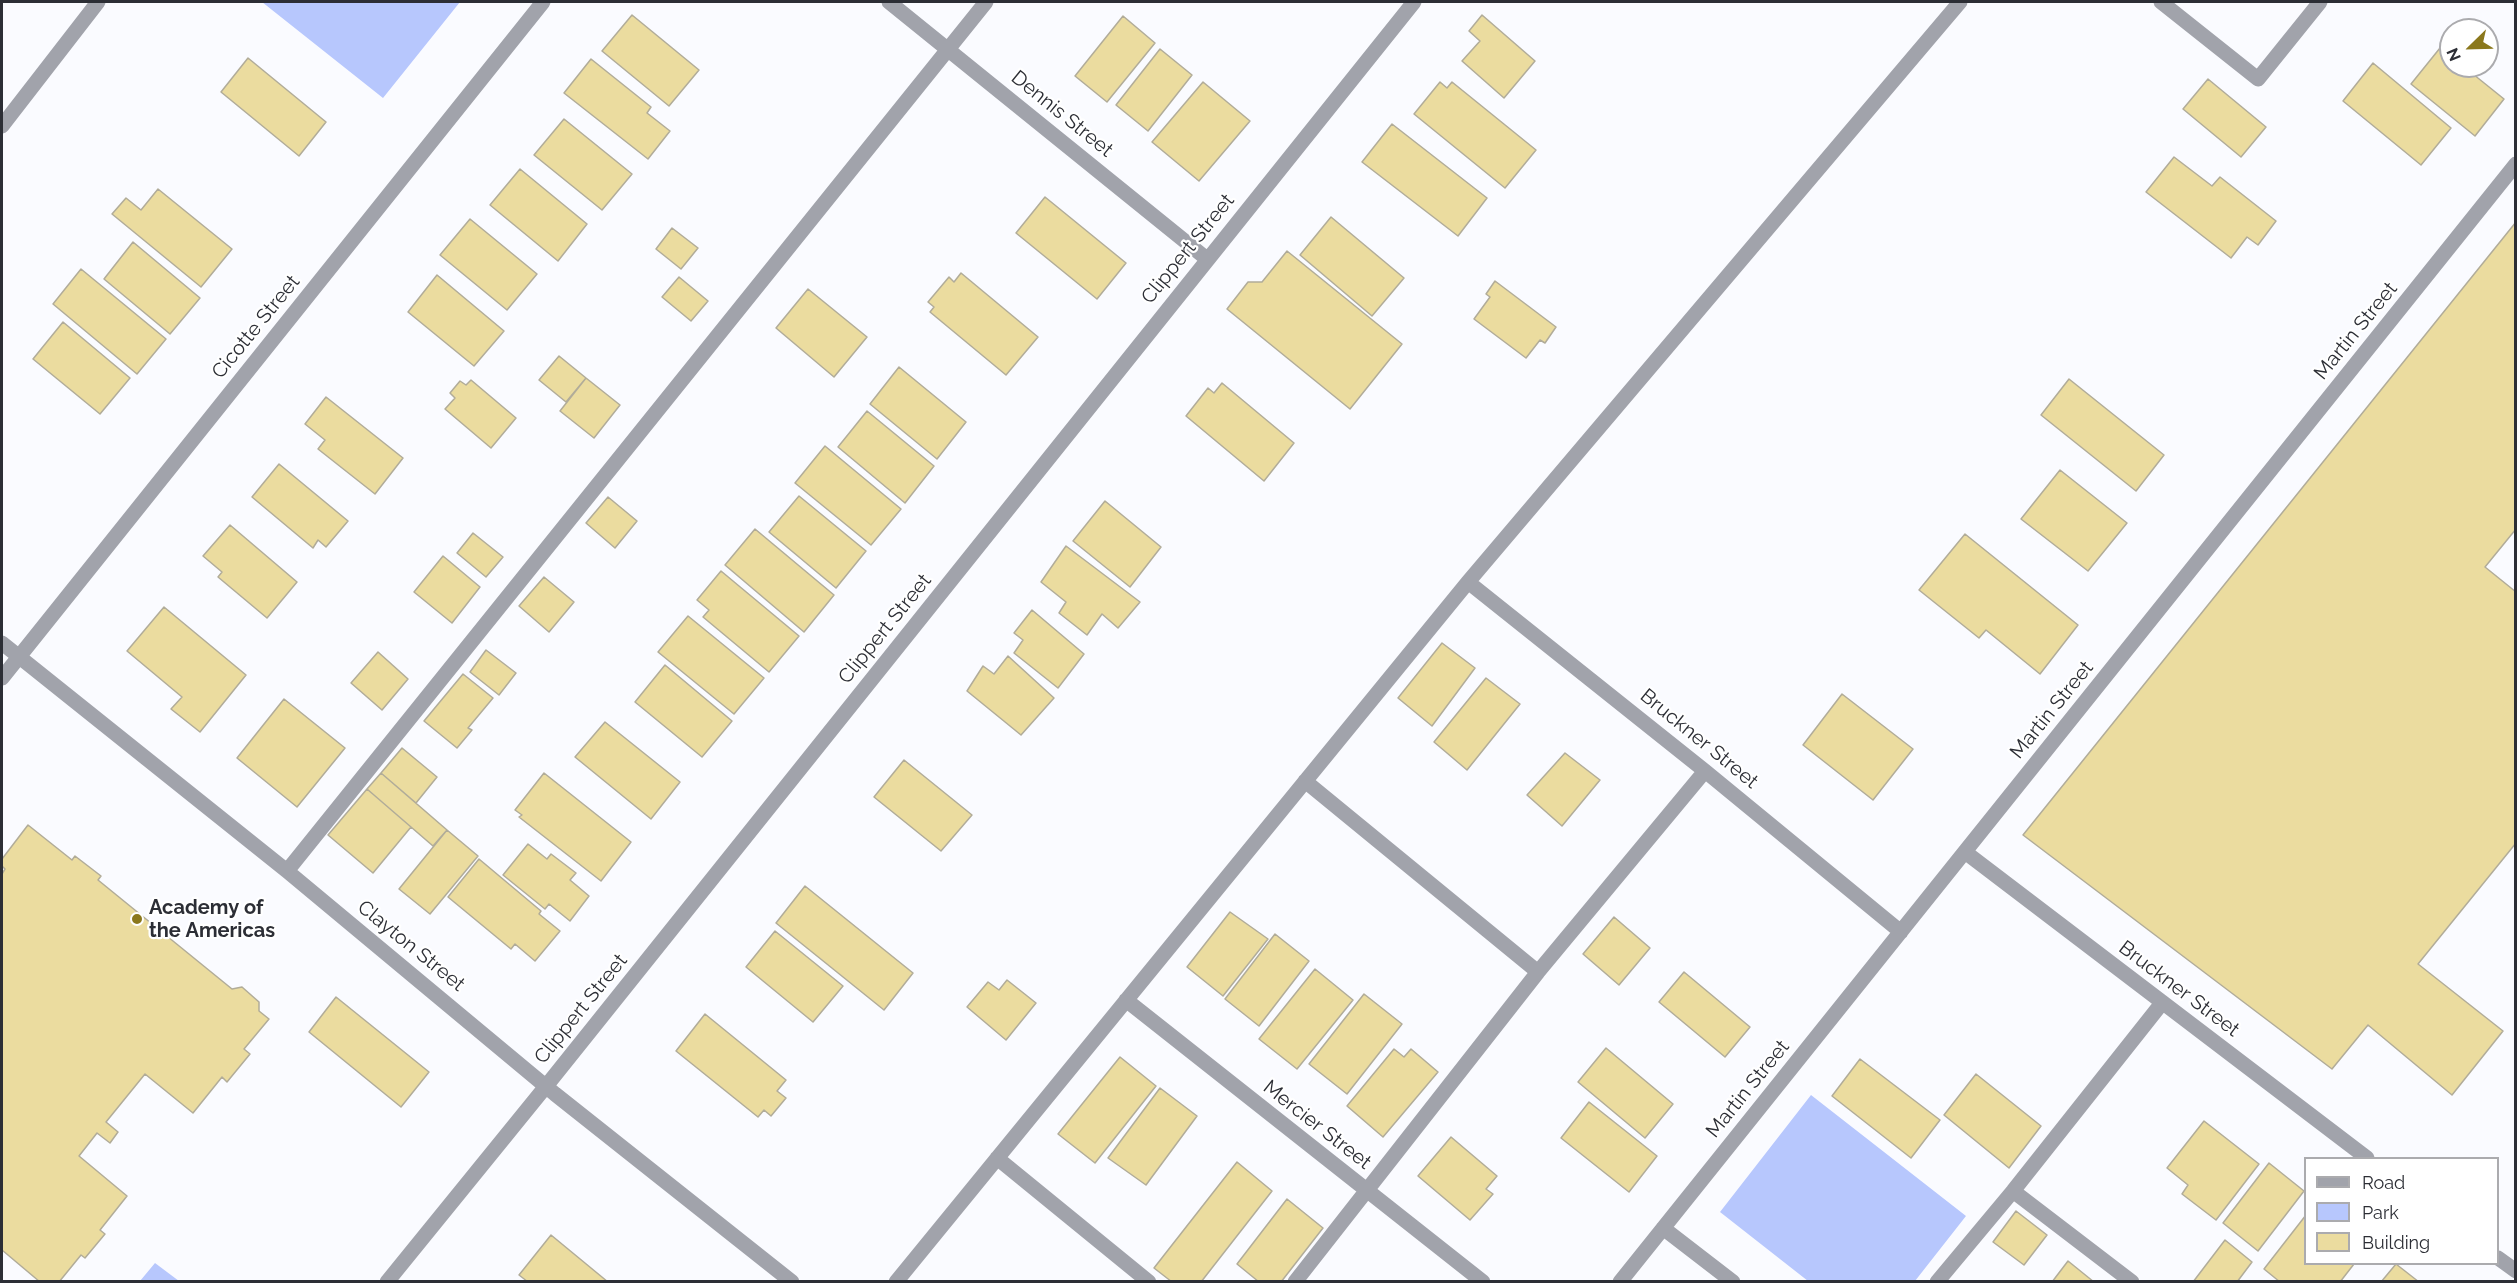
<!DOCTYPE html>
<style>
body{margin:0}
#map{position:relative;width:2517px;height:1283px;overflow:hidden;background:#fafbff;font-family:Raleway,sans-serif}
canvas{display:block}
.frame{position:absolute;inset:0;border:3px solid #2c2e35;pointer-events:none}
.legend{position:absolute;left:2304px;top:1157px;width:195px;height:108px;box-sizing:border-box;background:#fff;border:2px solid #ababae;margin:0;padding:8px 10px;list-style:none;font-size:18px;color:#2c2e35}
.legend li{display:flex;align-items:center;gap:12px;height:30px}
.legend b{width:30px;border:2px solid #ababae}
.north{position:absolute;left:2439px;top:18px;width:60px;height:60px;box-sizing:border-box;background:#fff;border:2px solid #ababae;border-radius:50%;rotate:247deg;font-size:16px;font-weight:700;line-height:24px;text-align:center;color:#2c2e35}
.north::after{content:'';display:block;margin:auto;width:21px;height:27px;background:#8b781c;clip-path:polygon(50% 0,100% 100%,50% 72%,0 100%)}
</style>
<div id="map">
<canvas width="2517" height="1283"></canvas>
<div class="frame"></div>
<ul class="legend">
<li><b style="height:8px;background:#a1a3ab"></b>Road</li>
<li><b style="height:16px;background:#b7c7fd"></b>Park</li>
<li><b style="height:16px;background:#ebdc9f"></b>Building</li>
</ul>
<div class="north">N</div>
</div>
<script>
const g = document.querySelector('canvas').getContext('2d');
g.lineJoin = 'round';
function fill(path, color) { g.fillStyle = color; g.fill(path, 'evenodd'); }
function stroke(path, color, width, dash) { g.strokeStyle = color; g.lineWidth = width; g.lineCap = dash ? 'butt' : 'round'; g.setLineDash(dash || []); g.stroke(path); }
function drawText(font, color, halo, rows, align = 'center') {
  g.font = font + ' Raleway,sans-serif'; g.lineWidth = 4.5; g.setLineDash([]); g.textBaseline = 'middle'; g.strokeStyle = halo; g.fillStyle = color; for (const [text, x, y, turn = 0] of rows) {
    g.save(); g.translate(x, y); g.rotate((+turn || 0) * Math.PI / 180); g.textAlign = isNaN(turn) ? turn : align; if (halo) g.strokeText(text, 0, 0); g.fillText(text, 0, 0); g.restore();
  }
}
const green = new Path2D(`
 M262,2H460L383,98Z
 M1811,1095L1966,1216L1915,1281H1808L1720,1212Z
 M155,1263L179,1281H140Z`);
const building = new Path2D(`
 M632,15L699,70L669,106L602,51Z
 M1482,15L1535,61L1504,98L1462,61L1480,41L1469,31Z
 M1123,16L1155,43L1107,102L1075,76Z
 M2440,48L2451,56V66H2463L2504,99L2475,136L2411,84Z
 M1160,49L1192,75L1148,131L1116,105Z
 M248,58L326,122L299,156L221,92Z
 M591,59L651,107L647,113L670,131L648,159L564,93Z
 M2373,63L2451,128L2421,165L2343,101Z
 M2208,79L2266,127L2241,157L2183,109Z
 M1203,82L1250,121L1199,181L1152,142Z
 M1440,82L1447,88L1452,82L1536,150L1505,188L1414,114Z
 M564,119L632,174L602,210L534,155Z
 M1392,124L1487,198L1458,236L1362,162Z
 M2174,157L2212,186L2220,177L2276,221L2258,245L2247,237L2231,258L2146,192Z
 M520,169L587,224L558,261L490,205Z
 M158,189L232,249L201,287L112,214L126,198L141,210Z
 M1045,197L1126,263L1097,299L1016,233Z
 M1331,217L1404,278L1372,316L1300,255Z
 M470,219L537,274L507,310L440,255Z
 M2516,222V529L2485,567L2516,592V843L2418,964L2503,1031L2452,1095L2368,1025L2332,1069L2023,835Z
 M672,228L698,248L681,269L656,249Z
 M133,242L200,298L170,334L104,279Z
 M1287,251L1402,344L1350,409L1227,309L1248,282H1262Z
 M81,269L166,339L137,374L53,304Z
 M961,273L1038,337L1006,375L930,312L934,307L928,302L949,277L954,282Z
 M437,275L504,331L474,366L408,312Z
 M679,277L708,301L691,321L662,297Z
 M1495,281L1556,327L1545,343L1540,340L1526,358L1474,319L1490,297L1486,294Z
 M808,289L867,337L834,377L776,328Z
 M63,322L130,378L100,414L33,359Z
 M559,356L586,378L566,402L539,380Z
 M899,367L966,422L937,459L870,404Z
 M586,378L620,405L594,438L560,411Z
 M2069,379L2164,455L2136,491L2041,415Z
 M471,380L516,418L491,448L445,409L455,398L450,393L460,381L466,385Z
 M1222,383L1294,443L1264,481L1186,416L1208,388L1214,393Z
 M326,397L403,458L375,494L318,449L325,440L305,424Z
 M867,411L934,466L905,503L838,447Z
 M825,446L901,509L871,545L795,483Z
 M279,464L348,521L326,547L318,540L313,548L252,497Z
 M2060,470L2127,523L2088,571L2021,519Z
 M799,496L866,551L836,588L769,532Z
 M608,497L637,521L615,548L586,523Z
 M1105,501L1161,547L1130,587L1073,541Z
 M230,525L297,582L267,618L218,577L222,572L203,556Z
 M755,529L834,595L804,632L725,565Z
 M473,533L503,557L486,577L457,553Z
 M1965,534L2078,625L2040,674L1986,630L1979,638L1919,590Z
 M1066,546L1140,602L1118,628L1102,614L1087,635L1059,613L1066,602L1041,582Z
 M443,556L480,587L452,623L414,592Z
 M721,571L799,636L769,672L703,617L709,610L697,600Z
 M544,577L574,602L549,632L519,606Z
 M164,607L246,675L200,732L171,709L182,697L127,651Z
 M1032,610L1084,654L1058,688L1014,653L1023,640L1014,633Z
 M688,616L764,678L734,714L658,652Z
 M1442,643L1475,668L1432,726L1398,698Z
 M486,650L516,673L499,695L470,672Z
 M378,652L408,679L382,710L351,683Z
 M1008,656L1054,698L1021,735L967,691L983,666L994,674Z
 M665,665L732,721L702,757L635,702Z
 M463,674L493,698L468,728L472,730L457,748L424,721Z
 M1486,678L1520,704L1467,770L1434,742Z
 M1842,694L1913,749L1873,800L1803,745Z
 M284,699L345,748L297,807L237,758Z
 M605,722L680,782L651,819L575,757Z
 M402,748L437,777L416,803L381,773Z
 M1565,753L1600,780L1562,826L1527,795Z
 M904,760L972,815L941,851L874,797Z
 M381,773L447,830L433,846L367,789Z
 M544,773L631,842L601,881L519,817L522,815L515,810Z
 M367,789L411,827L373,873L328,835Z
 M28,825L72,860L75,856L101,876L98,880L232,989L242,987L259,1002V1011L269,1019L244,1049L250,1054L227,1082L222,1077L193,1113L145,1074L106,1122L118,1132L110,1143L97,1133L79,1156L127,1196L100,1230L105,1234L85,1258L81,1255L59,1282H40L2,1250V874L5,869L2,866V859Z
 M447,830L478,856L430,914L399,889Z
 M528,844L547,859L551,854L576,873L570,880L589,896L570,921L549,904L545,909L503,875Z
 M479,859L541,911L539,914L560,931L535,961L515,944L511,949L448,897Z
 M805,886L913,973L884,1010L776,923Z
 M1230,912L1268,939L1223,996L1187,967Z
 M1614,917L1650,948L1619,985L1583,954Z
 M775,931L843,986L813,1022L746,967Z
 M1275,934L1309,961L1259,1026L1225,999Z
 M1315,969L1353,1000L1297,1069L1259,1039Z
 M1684,972L1750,1027L1725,1057L1659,1002Z
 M1007,980L1036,1003L1006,1040L967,1007L988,982L999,990Z
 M1364,994L1402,1024L1347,1094L1309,1064Z
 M336,997L429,1072L401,1107L309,1032Z
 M705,1014L786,1080L777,1091L786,1098L771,1116L764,1110L758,1117L676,1051Z
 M1606,1048L1673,1104L1645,1138L1578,1082Z
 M1394,1049L1404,1057L1411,1049L1438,1072L1383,1137L1347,1106Z
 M1120,1057L1156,1086L1095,1163L1058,1134Z
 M1860,1059L1940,1120L1911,1158L1832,1096Z
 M1976,1074L2041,1126L2009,1168L1944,1115Z
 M1160,1088L1197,1116L1146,1185L1108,1158Z
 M1589,1102L1657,1156L1629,1192L1561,1138Z
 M2204,1121L2259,1164L2216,1220L2182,1194L2188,1185L2167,1168Z
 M1451,1137L1497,1176L1486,1189L1493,1194L1470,1220L1418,1176Z
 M1237,1162L1272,1191L1201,1282H1172L1154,1268Z
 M2269,1163L2304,1191L2258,1251L2223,1223Z
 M1287,1199L1323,1228L1281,1282H1259L1237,1264Z
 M2016,1211L2047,1235L2024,1265L1993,1242Z
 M2306,1215V1264H2354L2340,1282H2280L2264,1269Z
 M551,1235L608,1282H528L519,1275Z
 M2225,1240L2252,1262L2237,1282H2193Z
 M2068,1261L2094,1282H2052Z
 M2396,1264L2419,1282H2381Z`);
const minor = new Path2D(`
 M889,2L1207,259
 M2161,2L2258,79L2320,2
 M2,126L98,2
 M1468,582L1705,771L1901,932
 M2,643L287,871L555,1094L792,1282
 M2,678L543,2
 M1305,781L1538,972
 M1965,852L2367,1158
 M287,871L986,2
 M1126,1000L1483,1282
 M997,1158L1149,1282
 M2013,1191L2132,1282
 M1663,1228L1733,1282
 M2498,1258L2516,1271
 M387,1282L547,1085L1414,2
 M896,1282L1468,582L1960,2
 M1295,1282L1538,972L1705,771
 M1620,1282L2516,164
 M1937,1282L2013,1191L2162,1003`);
const markers = [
 [137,919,6,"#8b781c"]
];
const streetNames = [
 ["Dennis Street",1062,114,39],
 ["Clippert Street",1188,249,-51],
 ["Cicotte Street",256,327,-51],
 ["Martin Street",2356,331,-51],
 ["Clippert Street",885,629,-51],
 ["Martin Street",2052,710,-51],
 ["Bruckner Street",1699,739,39],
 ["Clayton Street",411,946,39],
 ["Bruckner Street",2179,989,37],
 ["Clippert Street",581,1009,-51],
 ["Martin Street",1748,1089,-51],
 ["Mercier Street",1317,1125,38]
];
const poiNames = [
 ["Academy of",149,908],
 ["the Americas",149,931]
];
fill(green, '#b7c7fd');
fill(building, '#ebdc9f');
stroke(building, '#b1ac99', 1.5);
stroke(minor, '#a1a3ab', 15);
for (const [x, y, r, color] of markers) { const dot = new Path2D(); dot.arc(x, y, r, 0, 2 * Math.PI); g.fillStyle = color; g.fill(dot); stroke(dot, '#fff', 2); }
drawText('20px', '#2c2e35', '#fff', streetNames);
drawText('bold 20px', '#2c2e35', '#fff', poiNames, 'left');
</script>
